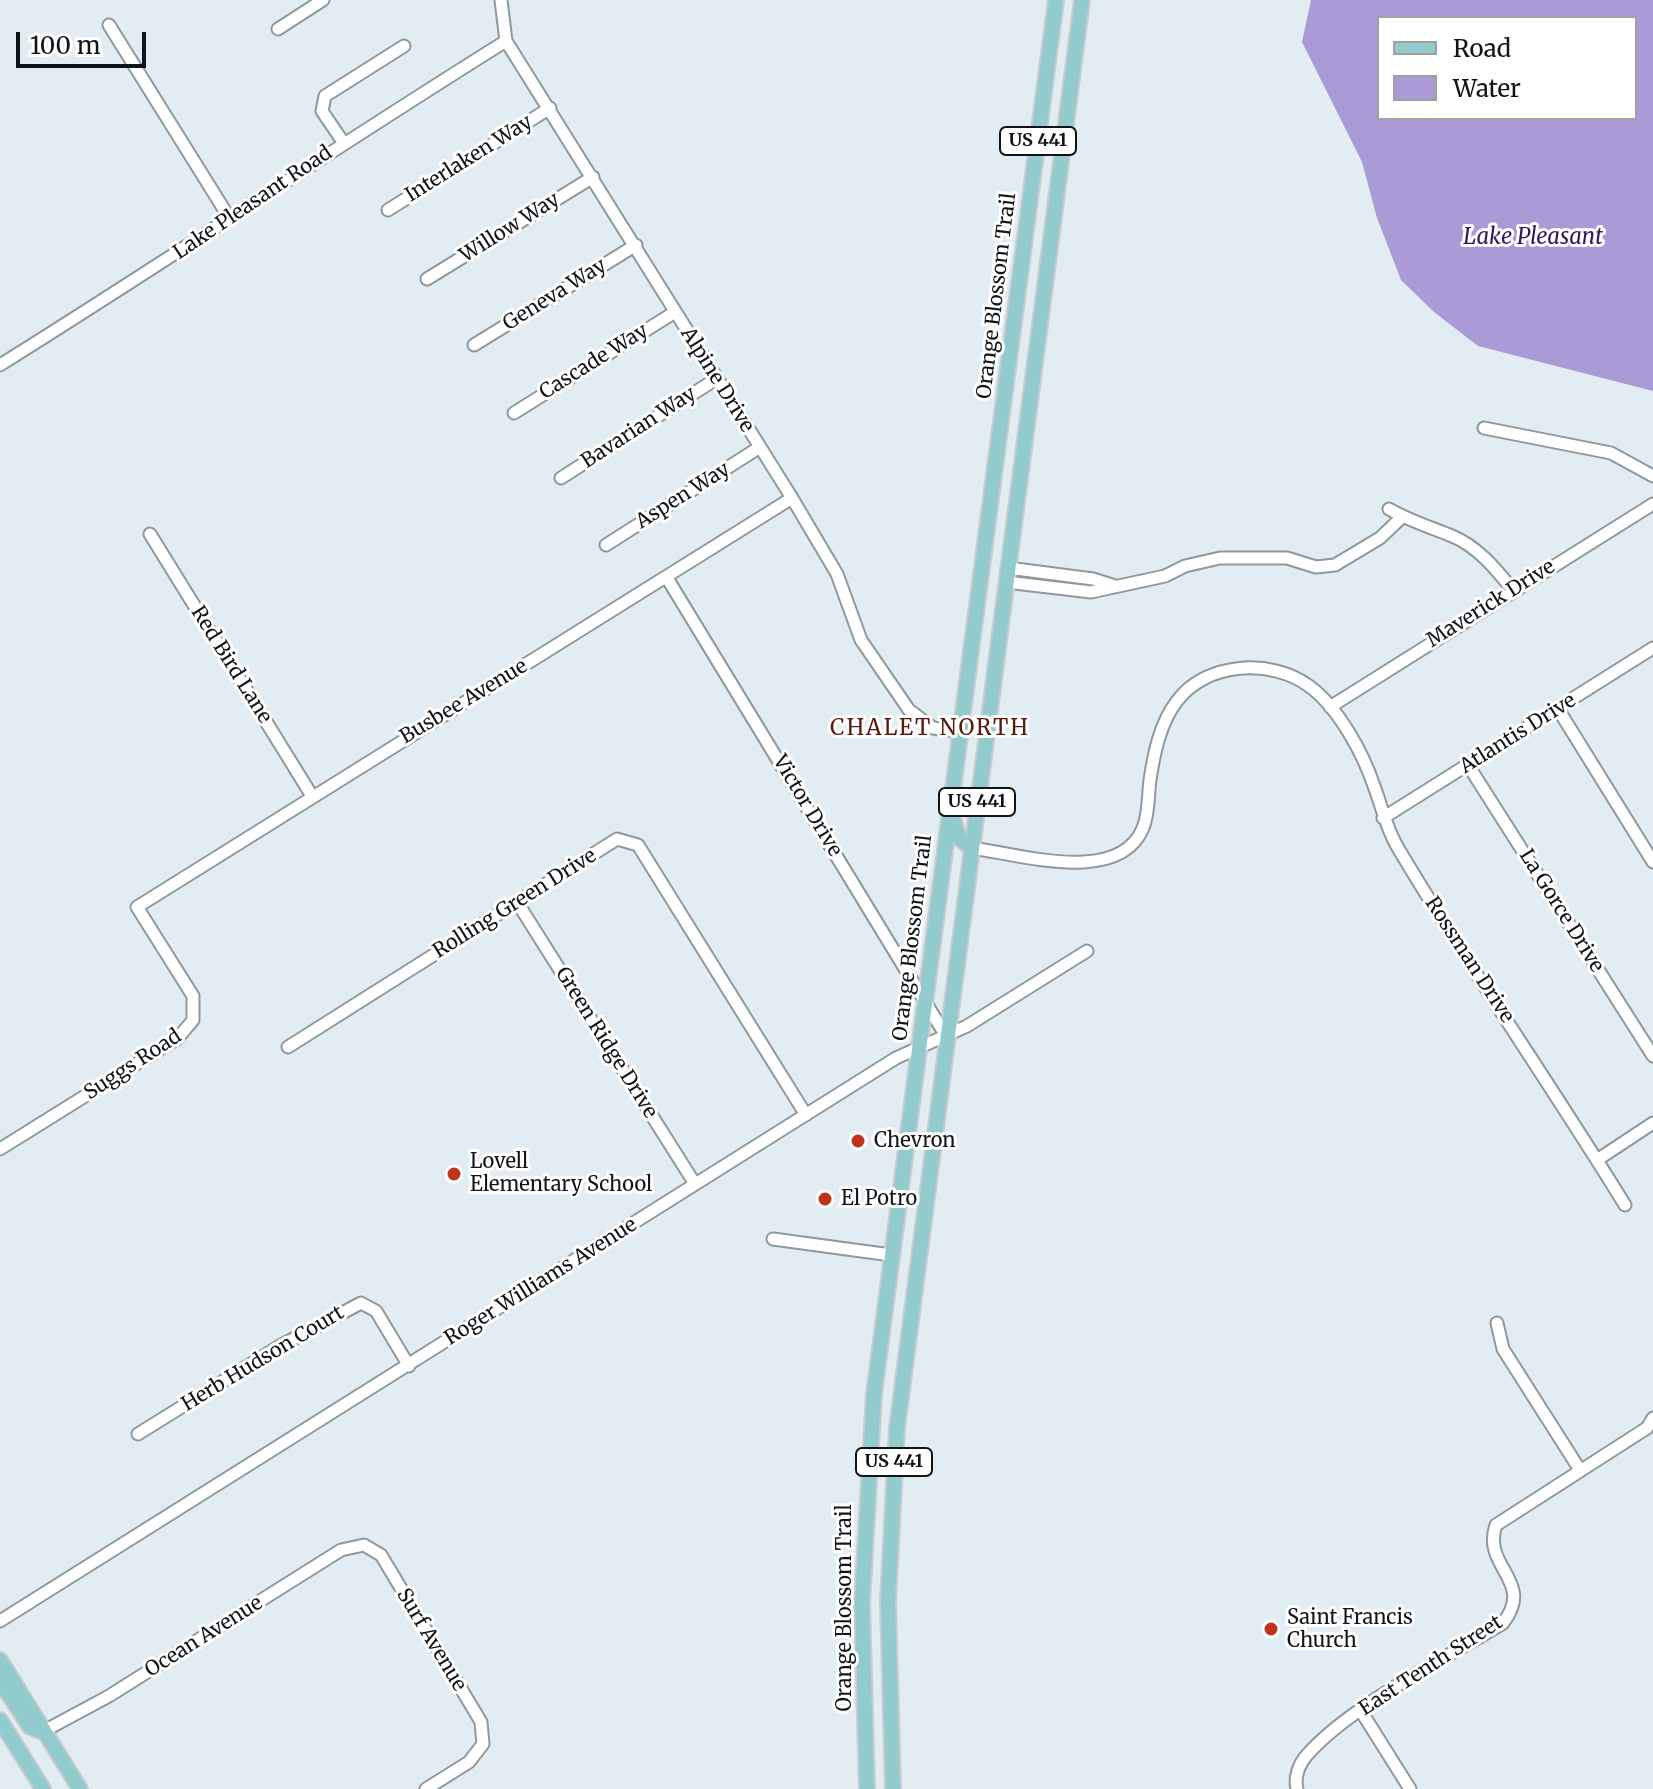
<!DOCTYPE html>
<style>
body{margin:0}
#map{position:relative;width:1653px;height:1789px;overflow:hidden;background:#e2edf3;font-family:Merriweather,serif}
canvas{display:block}
.legend{position:absolute;left:1377px;top:16px;width:260px;height:104px;box-sizing:border-box;background:#fff;border:2px solid #a0a1a2;margin:0;padding:10px 14px;list-style:none;font-size:24px;color:#111416}
.legend li{display:flex;align-items:center;gap:16px;height:40px}
.legend b{width:40px;border:2px solid #a0a1a2}
.scale{position:absolute;left:16px;top:32px;width:130px;height:36px;box-sizing:border-box;border:4px solid #111416;border-top:0;padding-left:10px;font-size:24px;line-height:28px;white-space:nowrap;color:#111416;-webkit-text-stroke:6px #fff;paint-order:stroke}
</style>
<div id="map">
<canvas width="1653" height="1789"></canvas>
<ul class="legend">
<li><b style="height:10px;background:#91cbcd"></b>Road</li>
<li><b style="height:22px;background:#aa9bd7"></b>Water</li>
</ul>
<div class="scale">100 m</div>
</div>
<script>
const g = document.querySelector('canvas').getContext('2d');
g.lineJoin = 'round';
function fill(path, color) { g.fillStyle = color; g.fill(path, 'evenodd'); }
function stroke(path, color, width, dash) { g.strokeStyle = color; g.lineWidth = width; g.lineCap = dash ? 'butt' : 'round'; g.setLineDash(dash || []); g.stroke(path); }
function drawText(font, color, halo, rows, align = 'center') {
  g.font = font + ' Merriweather,serif'; g.lineWidth = 6; g.setLineDash([]); g.textBaseline = 'middle'; g.strokeStyle = halo; g.fillStyle = color; for (const [text, x, y, turn = 0] of rows) {
    g.save(); g.translate(x, y); g.rotate((+turn || 0) * Math.PI / 180); g.textAlign = isNaN(turn) ? turn : align; if (halo) g.strokeText(text, 0, 0); g.fillText(text, 0, 0); g.restore();
  }
}
const water = new Path2D(`
 M1311,0H1653V391L1478,346L1434,312L1401,280L1377,218L1362,162L1302,42ZM1379,18H1635V118H1379Z`);
const minor = new Path2D(`
 M501,0L506,41L792,498L837,574L861,640L909,710L933,728L960,732
 M109,25L230,219
 M278,29L323,0
 M343,142L322,111L325,96L404,46
 M388,210L550,108
 M427,279L593,177
 M474,345L636,245
 M0,365C170,259 336,147 506,41
 M514,413L675,312
 M1484,428L1611,453L1653,476
 M561,478L716,379
 M1389,509C1410,521 1430,527 1452,536C1477,546 1496,569 1512,589
 M150,534L312,796
 M606,545L760,447
 M1008,568L1093,579L1115,586
 M667,578L946,1036
 M1006,582L1091,592L1165,576L1185,566L1220,558H1287L1316,567L1335,565L1380,538L1402,517
 M1330,707L1653,504
 M1558,709L1653,862
 M1468,765L1653,1056
 M1383,818L1653,648
 M971,848C1019,854 1119,886 1143,828C1149,814 1148,795 1150,780C1154,753 1160,723 1177,701C1206,662 1271,658 1309,686C1338,707 1363,753 1374,786C1382,807 1386,828 1398,848C1470,969 1551,1085 1625,1205
 M517,902L695,1184
 M288,1047L617,839L638,845L806,1115
 M0,1149L178,1038L193,1020V996L137,907L792,498
 M1597,1160L1653,1123
 M773,1239L891,1255
 M1497,1323L1503,1349L1580,1470
 M138,1434L278,1347L361,1303L376,1311L409,1366
 M0,1621L896,1058L967,1026L1087,951
 M1361,1711L1410,1789
 M44,1731L109,1696L341,1550L364,1545L381,1555L481,1722L483,1744L469,1762L426,1789
 M1297,1789C1294,1777 1299,1764 1307,1755C1350,1706 1446,1658 1503,1623C1536,1581 1481,1567 1496,1525L1647,1428L1653,1418`);
const major = new Path2D(`
 M952,815L959,838L971,848
 M0,1660L80,1789
 M0,1681L30,1727L40,1731
 M0,1720L43,1789
 M867,1789L862,1603L874,1394L1056,0
 M893,1789L888,1601L897,1428L1082,0`);
const markers = [
 [858,1141,8,"#be3319"],
 [454,1174,8,"#be3319"],
 [825,1199,8,"#be3319"],
 [1271,1629,8,"#be3319"]
];
const shields = [
 [1038,141,76],
 [977,802,76],
 [894,1462,76]
];
const shieldNames = [
 ["US 441",1038,141],
 ["US 441",977,802],
 ["US 441",894,1462]
];
const streetNames = [
 ["Interlaken Way",469,159,-32],
 ["Lake Pleasant Road",253,203,-34],
 ["Willow Way",510,228,-32],
 ["Geneva Way",555,295,-32],
 ["Orange Blossom Trail",997,296,-83],
 ["Cascade Way",594,362,-32],
 ["Alpine Drive",717,380,58],
 ["Bavarian Way",639,428,-33],
 ["Aspen Way",683,496,-32],
 ["Maverick Drive",1491,604,-32],
 ["Red Bird Lane",231,665,58],
 ["Busbee Avenue",464,702,-31],
 ["Atlantis Drive",1518,734,-32],
 ["Victor Drive",807,806,59],
 ["Rolling Green Drive",515,904,-32],
 ["La Gorce Drive",1561,911,58],
 ["Orange Blossom Trail",913,938,-83],
 ["Rossman Drive",1469,960,57],
 ["Green Ridge Drive",606,1043,58],
 ["Suggs Road",133,1065,-33],
 ["Roger Williams Avenue",541,1282,-32],
 ["Herb Hudson Court",263,1359,-31],
 ["Orange Blossom Trail",845,1608,-90],
 ["Ocean Avenue",204,1637,-32],
 ["Surf Avenue",431,1640,59],
 ["East Tenth Street",1431,1666,-33]
];
const poiNames = [
 ["Chevron",874,1141],
 ["Lovell",470,1162],
 ["Elementary School",470,1185],
 ["El Potro",841,1199],
 ["Saint Francis",1287,1618],
 ["Church",1287,1641]
];
const waterNames = [
 ["Lake Pleasant",1533,238]
];
const neighbourhoodNames = [
 ["CHALET NORTH",930,729]
];
fill(water, '#aa9bd7');
stroke(minor, '#8e989d', 15);
stroke(major, '#cbcbcc', 18);
stroke(minor, '#fff', 11);
stroke(major, '#91cbcd', 14);
for (const [x, y, r, color] of markers) { const dot = new Path2D(); dot.arc(x, y, r, 0, 2 * Math.PI); g.fillStyle = color; g.fill(dot); stroke(dot, '#fff', 3); }
for (const [x, y, w] of shields) { const box = new Path2D(); box.roundRect(x - w / 2, y - 14, w, 28, 6); g.fillStyle = '#fff'; g.fill(box); stroke(box, '#111416', 2); }
drawText('bold 18px', '#111416', null, shieldNames);
drawText('20px', '#111416', '#fff', streetNames);
drawText('20px', '#111416', '#fff', poiNames, 'left');
drawText('italic 22px', '#31175c', '#fff', waterNames);
g.letterSpacing = '2px';
drawText('22px', '#5c190d', '#fff', neighbourhoodNames);
g.letterSpacing = '0px';
</script>
